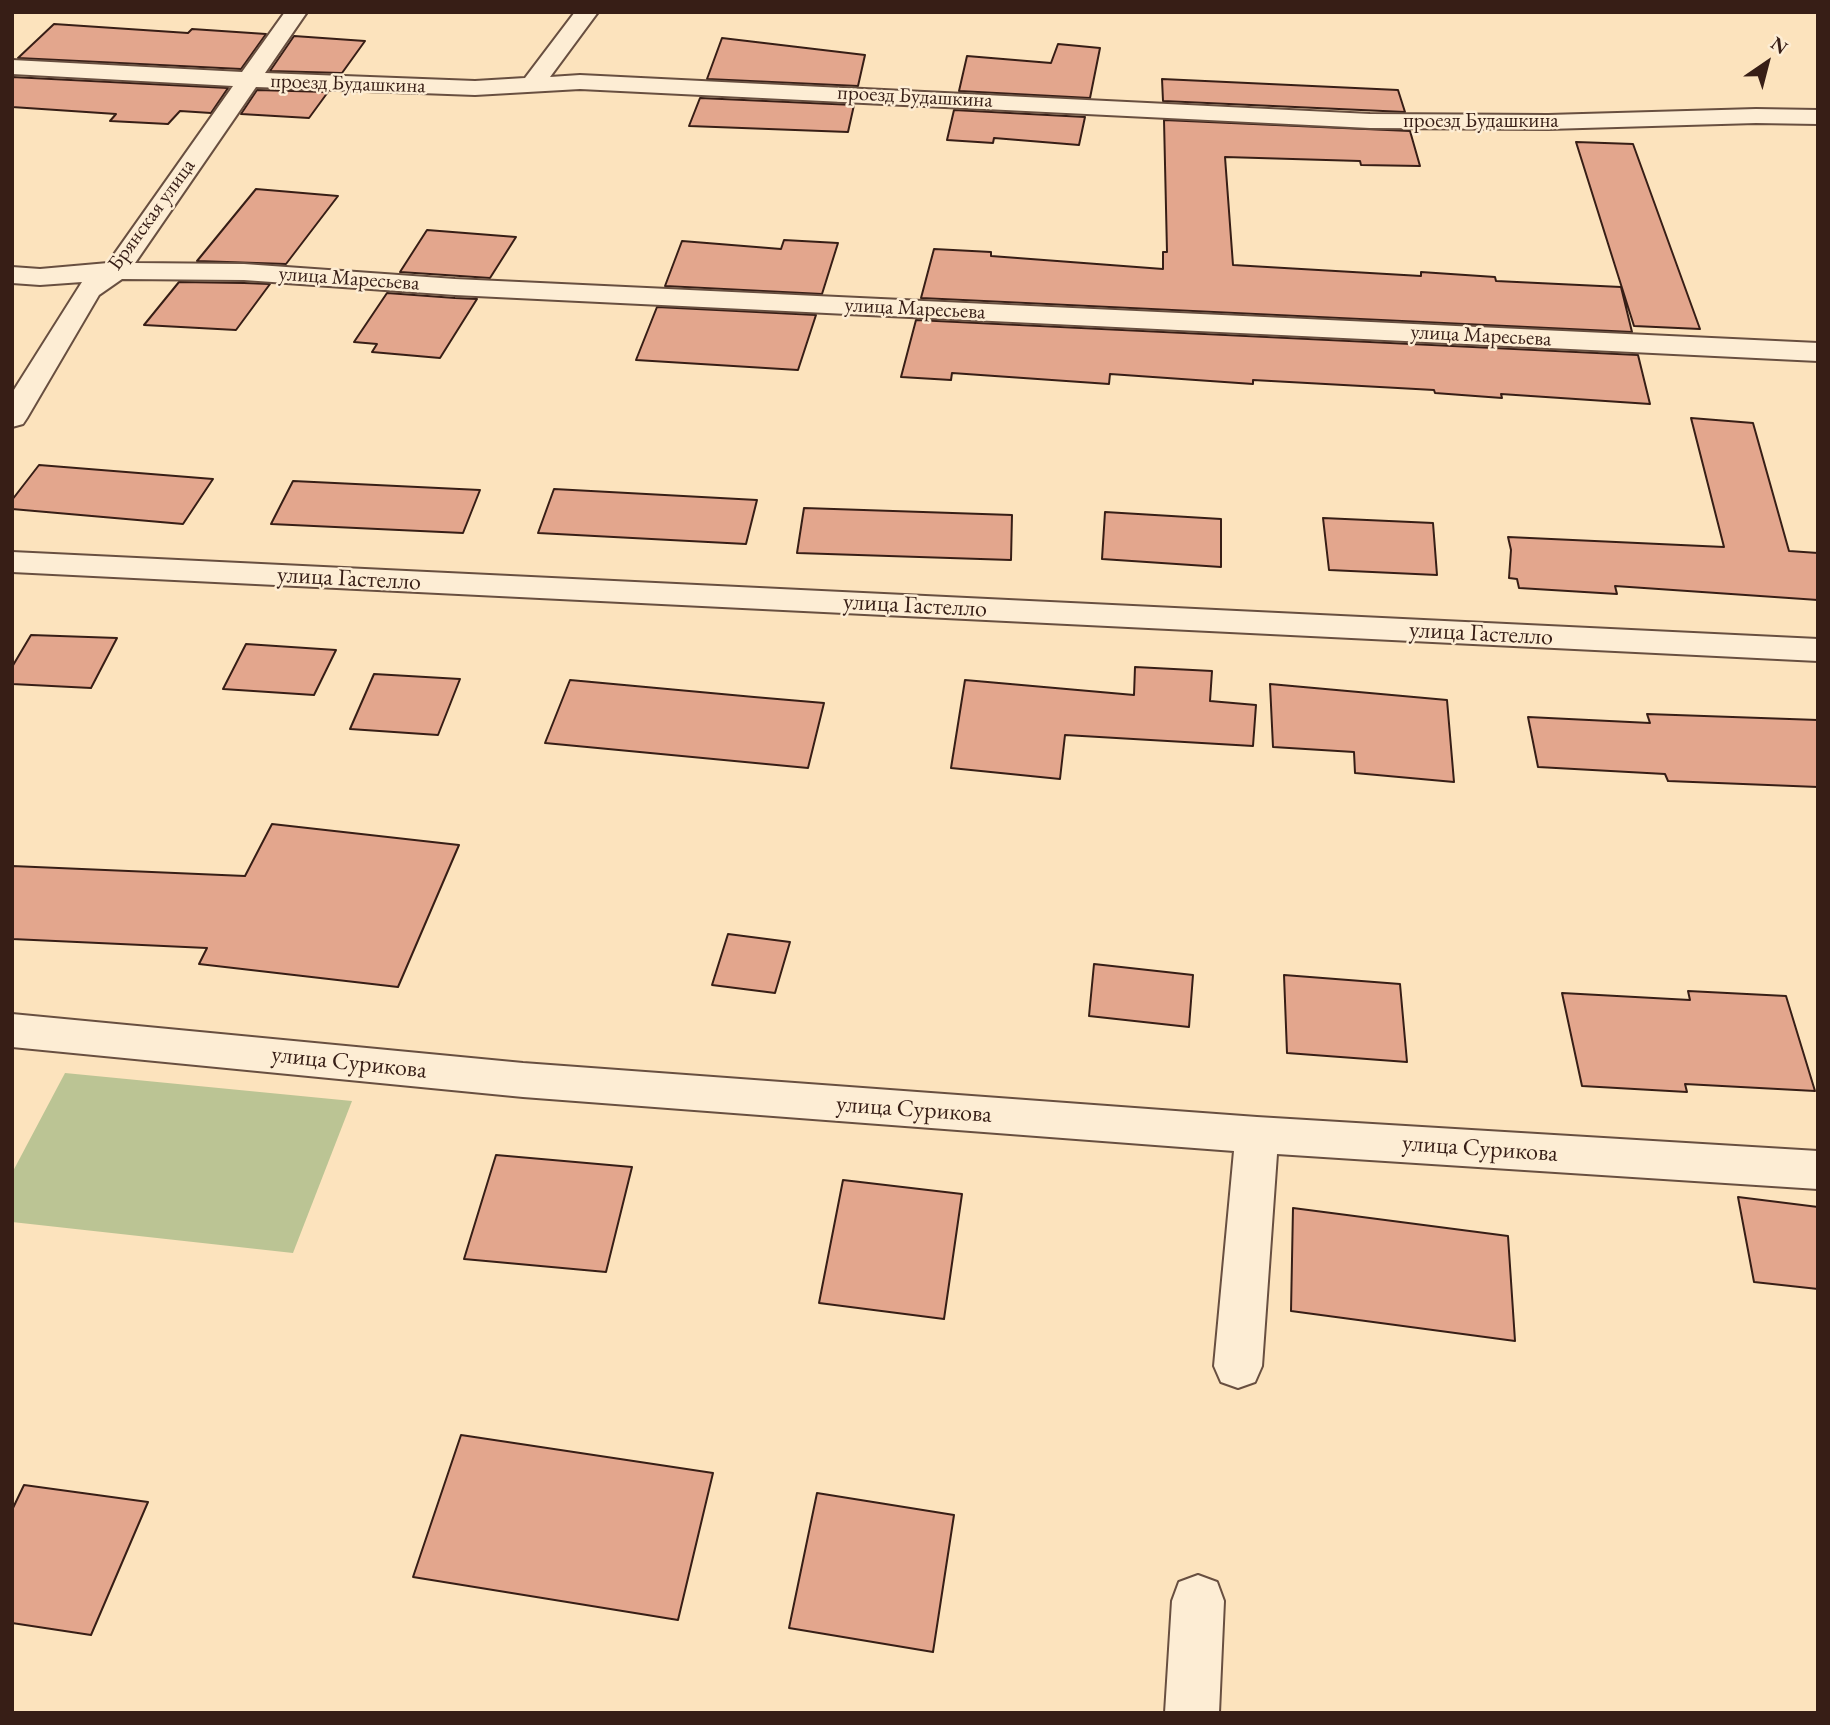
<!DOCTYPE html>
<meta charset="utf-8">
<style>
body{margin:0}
#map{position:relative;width:1830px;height:1725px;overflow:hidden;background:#fce3bd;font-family:"EB Garamond",serif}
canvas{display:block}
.frame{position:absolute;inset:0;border:14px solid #371e16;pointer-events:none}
.north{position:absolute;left:1732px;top:28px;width:70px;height:70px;-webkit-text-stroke:5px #fdedd4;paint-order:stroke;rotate:35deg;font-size:19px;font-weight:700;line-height:28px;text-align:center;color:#371e16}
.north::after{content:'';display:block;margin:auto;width:24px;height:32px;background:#371e16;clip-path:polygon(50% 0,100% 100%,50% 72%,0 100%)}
</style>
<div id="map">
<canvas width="1830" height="1725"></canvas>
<div class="frame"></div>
<div class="north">N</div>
</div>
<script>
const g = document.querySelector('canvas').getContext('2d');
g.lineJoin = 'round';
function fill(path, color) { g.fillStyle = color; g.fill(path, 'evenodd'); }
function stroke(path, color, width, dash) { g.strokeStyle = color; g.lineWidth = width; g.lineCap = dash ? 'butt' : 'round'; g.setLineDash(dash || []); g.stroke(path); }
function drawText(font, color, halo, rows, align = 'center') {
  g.font = font + ' "EB Garamond",serif'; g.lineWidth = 5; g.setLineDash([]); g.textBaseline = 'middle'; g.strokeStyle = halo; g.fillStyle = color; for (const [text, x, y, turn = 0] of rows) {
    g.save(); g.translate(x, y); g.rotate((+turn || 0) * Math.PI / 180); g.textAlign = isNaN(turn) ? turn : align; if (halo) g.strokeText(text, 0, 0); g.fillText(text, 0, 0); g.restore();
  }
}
const green = new Path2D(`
 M65,1073L352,1101L293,1253L12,1222V1173Z`);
const building = new Path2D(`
 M54,24L188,33L192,29L266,34L241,69L18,58Z
 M294,36L365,41L342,73L270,71Z
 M722,38L865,55L858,86L707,79Z
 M1058,44L1100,48L1090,98L959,91L967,56L1051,63Z
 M12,77L228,88L211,113L180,111L168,124L110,121L116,114L12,107Z
 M1162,79L1398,90L1405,112L1163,101Z
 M257,90L328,92L309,118L241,114Z
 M700,98L854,105L848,132L689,126Z
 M954,110L1085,117L1079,145L994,138L993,143L947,140Z
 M1164,120L1410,131L1420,166L1361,165L1360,161L1225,157L1233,265L1421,276V272L1495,277L1496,281L1621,287L1632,332L921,298L934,249L991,252V256L1163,269V252H1167Z
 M1576,142L1633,144L1700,329L1634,326Z
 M256,189L338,196L286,264L197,261Z
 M427,230L516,237L490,278L400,272Z
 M784,240L838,243L822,294L665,286L682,241L781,249Z
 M179,282L244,283L270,284L236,330L144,325Z
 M387,293L455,298L477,299L440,358L372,352L377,344L354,342Z
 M657,307L816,315L798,370L636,360Z
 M916,320L1638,355L1650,404L1501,394L1502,398L1435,393L1434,390L1253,380V384L1110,374L1109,384L952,373L951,380L901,377Z
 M1691,418L1753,423L1789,551L1818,553V600L1615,586L1617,594L1519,588L1517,579L1509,578L1511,550L1508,537L1724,547Z
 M39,465L213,479L183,524L12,509V500Z
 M293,481L480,490L463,533L271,524Z
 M554,489L757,500L746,544L538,533Z
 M804,508L1012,515L1011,560L797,553Z
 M1105,512L1221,519V567L1102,559Z
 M1323,518L1433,523L1437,575L1329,570Z
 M31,635L117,638L91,688L12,684V667Z
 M246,644L336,650L314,695L223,689Z
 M1135,667L1212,671L1210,701L1256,705L1253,746L1065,735L1060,779L951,768L965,680L1134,695Z
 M374,674L460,679L438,735L350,729Z
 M570,680L754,697L824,703L808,768L545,743Z
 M1270,684L1447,700L1454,782L1355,773L1354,752L1273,747Z
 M1647,714L1818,720V787L1668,781L1665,774L1538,767L1528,717L1650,723Z
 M272,824L459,845L398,987L199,964L207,948L12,939V866L245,876Z
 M728,934L790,942L775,993L712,985Z
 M1094,964L1193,975L1189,1027L1089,1016Z
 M1284,975L1400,984L1407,1062L1287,1053Z
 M1688,991L1786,996L1815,1091L1685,1084L1687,1092L1582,1086L1562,993L1690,1000Z
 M496,1155L632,1167L606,1272L464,1259Z
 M843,1180L962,1194L944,1319L819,1303Z
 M1738,1197L1818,1207V1289L1754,1282Z
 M1293,1208L1508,1236L1515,1341L1291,1311Z
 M461,1435L713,1473L678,1620L413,1577Z
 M24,1485L148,1502L91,1635L12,1623V1510Z
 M817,1493L954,1515L933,1652L789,1628Z`);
const minor = new Path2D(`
 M285,12H307L265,73L475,81L525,78L575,12H598L550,77L580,75L1370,114L1548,115L1756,109L1818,110V124L1756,123L1548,129L1370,128L580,89L475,95L256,87L135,263L244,264L455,279L1818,343V361L455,295L244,280L122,279L99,295L27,418L23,424L12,427V393L82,282L40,285L12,283V267L40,269L108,263L233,86L12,74V60L242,72Z
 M12,552L1818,639V661L12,572Z
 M12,1014L523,1063L1257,1117L1818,1151V1189L1277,1154L1262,1366L1255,1382L1238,1388L1221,1382L1214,1366L1234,1151L523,1097L12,1047Z
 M1198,1575L1217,1582L1224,1601L1219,1713H1165L1172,1601L1179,1582Z`);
const farStreetnames = [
 ["проезд Будашкина",348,84,2],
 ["проезд Будашкина",915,97,3],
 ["проезд Будашкина",1481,121],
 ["Брянская улица",152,215,-54],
 ["улица Маресьева",349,279,4],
 ["улица Маресьева",915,309,3],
 ["улица Маресьева",1481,336,3]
];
const streetNames = [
 ["улица Гастелло",349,579,3],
 ["улица Гастелло",915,606,3],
 ["улица Гастелло",1481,634,3],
 ["улица Сурикова",349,1063,6],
 ["улица Сурикова",914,1110,4],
 ["улица Сурикова",1480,1149,4]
];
fill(green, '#bbc494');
fill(building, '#e3a68d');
stroke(building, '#371e16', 2);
stroke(minor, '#684f40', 4);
fill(minor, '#fdedd4');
drawText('21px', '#371e16', '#fdedd4', farStreetnames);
drawText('24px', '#371e16', '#fdedd4', streetNames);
</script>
